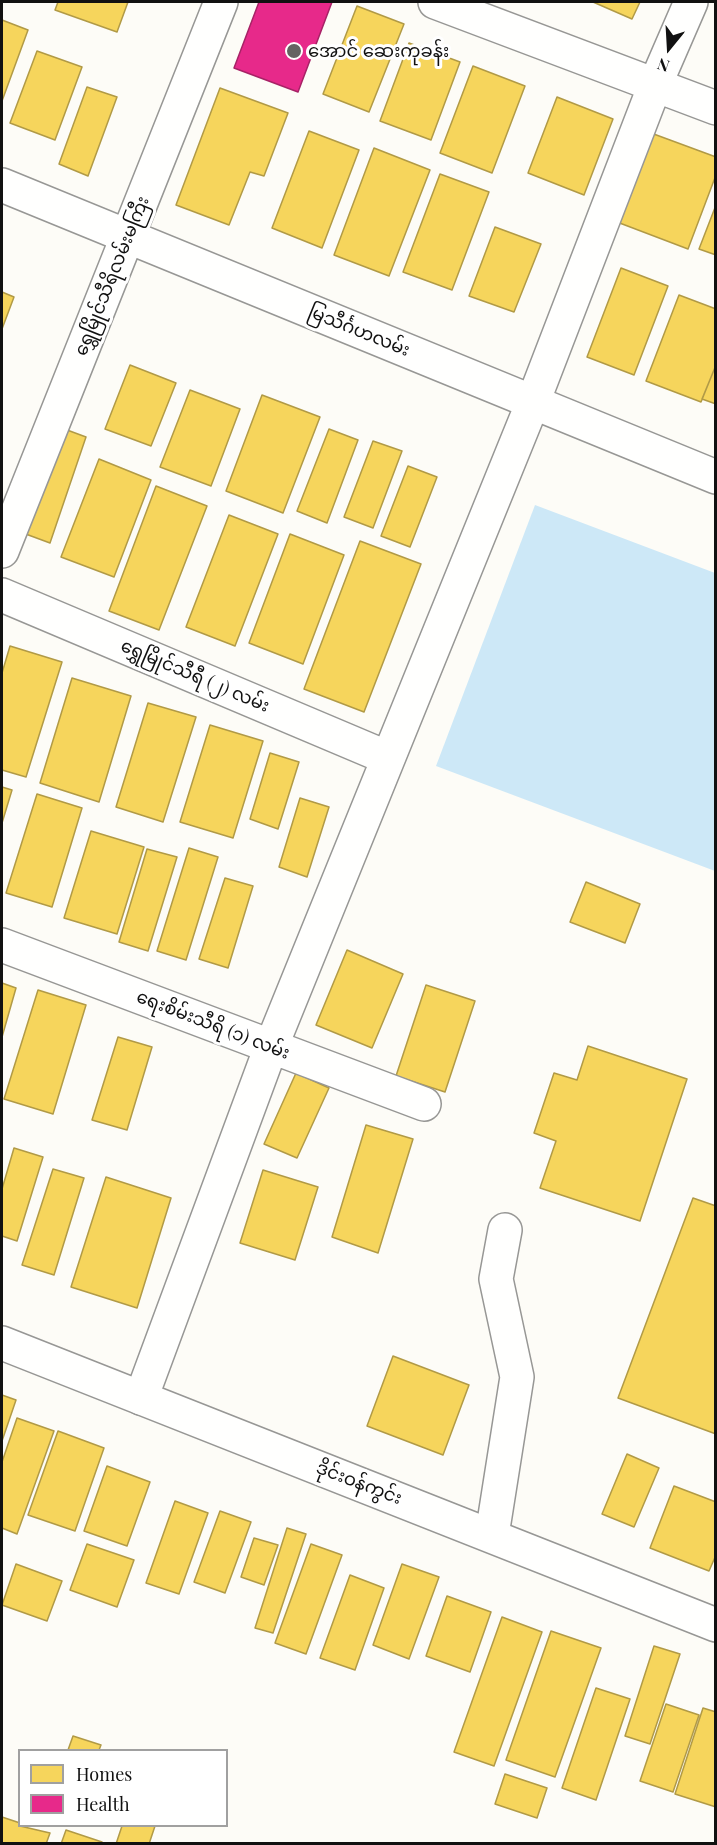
<!DOCTYPE html>
<meta charset="utf-8">
<style>
body{margin:0}
#map{position:relative;width:717px;height:1845px;overflow:hidden;background:#fdfcf7;font-family:"Playfair Display",serif}
canvas{display:block}
.frame{position:absolute;inset:0;border:3px solid #111;pointer-events:none}
.legend{position:absolute;left:18px;top:1749px;width:210px;height:78px;box-sizing:border-box;background:#fff;border:2px solid #a0a0a0;margin:0;padding:8px 10px;list-style:none;font-size:18px;color:#111}
.legend li{display:flex;align-items:center;gap:12px;height:30px}
.legend b{width:30px;border:2px solid #a0a0a0}
.north{position:absolute;left:639px;top:18px;width:60px;height:60px;-webkit-text-stroke:4px #fff;paint-order:stroke;rotate:198deg;font-size:16px;font-weight:700;line-height:24px;text-align:center;color:#111}
.north::after{content:'';display:block;margin:auto;width:21px;height:27px;background:#111;clip-path:polygon(50% 0,100% 100%,50% 72%,0 100%)}
</style>
<div id="map">
<canvas width="717" height="1845"></canvas>
<div class="frame"></div>
<ul class="legend">
<li><b style="height:16px;background:#f6d55c"></b>Homes</li>
<li><b style="height:16px;background:#e7298a"></b>Health</li>
</ul>
<div class="north">N</div>
</div>
<script>
const g = document.querySelector('canvas').getContext('2d');
g.lineJoin = 'round';
function fill(path, color) { g.fillStyle = color; g.fill(path, 'evenodd'); }
function stroke(path, color, width, dash) { g.strokeStyle = color; g.lineWidth = width; g.lineCap = dash ? 'butt' : 'round'; g.setLineDash(dash || []); g.stroke(path); }
function drawText(font, color, halo, rows, align = 'center') {
  g.font = font + ' "Playfair Display","Noto Sans Myanmar",serif'; g.lineWidth = 6; g.setLineDash([]); g.textBaseline = 'middle'; g.strokeStyle = halo; g.fillStyle = color; for (const [text, x, y, turn = 0] of rows) {
    g.save(); g.translate(x, y); g.rotate((+turn || 0) * Math.PI / 180); g.textAlign = isNaN(turn) ? turn : align; if (halo) g.strokeText(text, 0, 0); g.fillText(text, 0, 0); g.restore();
  }
}
const water = new Path2D(`
 M535,505L715,573V871L436,766Z`);
const homes = new Path2D(`
 M58,2H128L117,32L55,10Z
 M593,2H640L632,19Z
 M357,6L404,24L369,112L323,94Z
 M2,20L28,30L2,101Z
 M409,43L460,62L431,140L380,121Z
 M37,51L82,67L55,140L10,123Z
 M473,66L525,86L492,173L440,153Z
 M87,87L117,97L88,176L59,164Z
 M220,88L288,113L264,176L250,172L229,225L176,205Z
 M557,97L613,119L584,195L528,173Z
 M309,131L359,150L322,248L272,228Z
 M651,133L716,157V175L688,249L617,222Z
 M374,148L430,170L389,276L334,255Z
 M440,174L489,192L452,290L403,272Z
 M716,205V255L699,249Z
 M495,227L541,244L514,312L469,296Z
 M621,268L668,286L634,375L587,357Z
 M2,292L14,297L2,329Z
 M679,295L716,309V365L701,402L646,381Z
 M130,365L176,383L151,446L105,429Z
 M716,365V404L702,399Z
 M190,390L240,409L211,486L160,467Z
 M262,395L320,417L283,513L226,491Z
 M59,427L86,437L50,543L23,533Z
 M329,429L358,440L327,523L297,511Z
 M373,441L402,451L373,528L344,517Z
 M99,459L151,480L114,577L61,557Z
 M408,466L437,477L410,547L381,536Z
 M156,486L207,506L159,630L109,611Z
 M229,515L278,534L235,646L186,627Z
 M290,534L344,555L303,664L249,643Z
 M360,541L421,564L364,712L304,689Z
 M10,646L62,662L26,777L2,770V673Z
 M72,678L131,696L99,802L40,783Z
 M148,703L196,717L163,822L116,807Z
 M210,725L263,741L233,838L180,822Z
 M270,753L299,762L278,829L250,819Z
 M2,787L12,790L2,823Z
 M37,794L82,808L52,907L6,893Z
 M300,798L329,807L307,877L279,867Z
 M91,831L144,847L117,934L64,918Z
 M189,848L218,857L186,960L157,951Z
 M147,849L177,857L148,951L119,942Z
 M225,878L253,886L228,968L199,959Z
 M586,882L640,904L625,943L570,922Z
 M347,950L403,974L372,1048L316,1025Z
 M2,983L16,988L2,1037Z
 M426,985L475,1001L445,1092L396,1076Z
 M38,990L86,1005L53,1114L4,1099Z
 M118,1037L152,1047L127,1130L92,1120Z
 M588,1046L687,1079L640,1221L540,1188L556,1141L534,1133L554,1073L577,1080Z
 M296,1073L329,1088L297,1158L264,1144Z
 M366,1125L413,1139L378,1253L332,1237Z
 M14,1148L43,1157L17,1241L2,1236V1189Z
 M53,1169L84,1178L54,1275L22,1265Z
 M263,1170L318,1187L295,1260L240,1243Z
 M106,1177L171,1198L137,1308L71,1287Z
 M693,1198L716,1206V1434L618,1398Z
 M393,1356L469,1385L443,1455L367,1426Z
 M2,1395L16,1400L2,1441Z
 M17,1418L54,1431L17,1534L2,1528V1462Z
 M58,1431L104,1448L75,1531L28,1515Z
 M627,1454L659,1468L634,1527L602,1514Z
 M107,1466L150,1482L127,1546L84,1531Z
 M674,1486L716,1502V1555L709,1571L650,1548Z
 M175,1501L208,1513L179,1594L146,1583Z
 M220,1511L251,1522L225,1593L194,1582Z
 M287,1528L306,1534L273,1633L255,1628Z
 M254,1538L278,1545L264,1585L241,1577Z
 M87,1544L134,1560L117,1607L70,1590Z
 M311,1544L342,1555L306,1654L275,1643Z
 M16,1564L62,1581L47,1621L2,1605Z
 M402,1564L439,1577L409,1659L373,1645Z
 M350,1575L384,1588L355,1670L320,1658Z
 M447,1596L491,1612L470,1672L426,1656Z
 M502,1617L542,1632L494,1766L454,1752Z
 M551,1631L601,1648L555,1777L506,1760Z
 M654,1646L680,1654L650,1744L625,1736Z
 M596,1688L630,1699L596,1800L562,1788Z
 M666,1704L699,1715L673,1792L640,1781Z
 M703,1708L716,1712V1807L675,1794Z
 M73,1736L101,1745L99,1750H68Z
 M505,1774L547,1788L537,1818L495,1804Z
 M2,1817L20,1823V1826L50,1833L46,1844H2Z
 M122,1826H155L149,1844H116Z
 M66,1830L102,1842V1844H61Z`);
const health = new Path2D(`
 M259,2H332L298,92L234,68Z`);
const minor = new Path2D(`
 M435,2L716,108
 M2,185L716,477
 M2,551L221,2
 M2,595L388,758
 M2,945L424,1104
 M141,1398L271,1047L533,402L655,85L691,2
 M492,1535L517,1377L496,1279L505,1230`);
const tertiary = new Path2D(`
 M2,1343L716,1625`);
const markers = [
 [294,51,8,"#646362"]
];
const poiNames = [
 ["အောင် ဆေးကုခန်း",308,51]
];
const streetNames = [
 ["ရွှေမြိုင်သီရိလမ်းမကြီး",112,276,-68],
 ["မြသီင်္ဂဟလမ်း",359,331,22],
 ["ရွှေမြိုင်သီရီ (၂) လမ်း",195,676,23],
 ["ရေးစိမ်းသီရိ (၁) လမ်း",213,1025,21],
 ["ဒိုင်းဝန်ကွင်း",359,1483,21]
];
fill(water, '#cde8f7');
fill(homes, '#f6d55c');
stroke(homes, '#b19a46', 1.5);
fill(health, '#e7298a');
stroke(health, '#a72266', 1.5);
stroke(minor, '#979795', 36);
stroke(tertiary, '#979795', 36);
stroke(minor, '#fffffe', 33);
stroke(tertiary, '#fffffe', 33);
for (const [x, y, r, color] of markers) { const dot = new Path2D(); dot.arc(x, y, r, 0, 2 * Math.PI); g.fillStyle = color; g.fill(dot); stroke(dot, '#fff', 2); }
drawText('18px', '#111', '#fff', poiNames, 'left');
drawText('18px', '#111', '#fff', streetNames);
</script>
